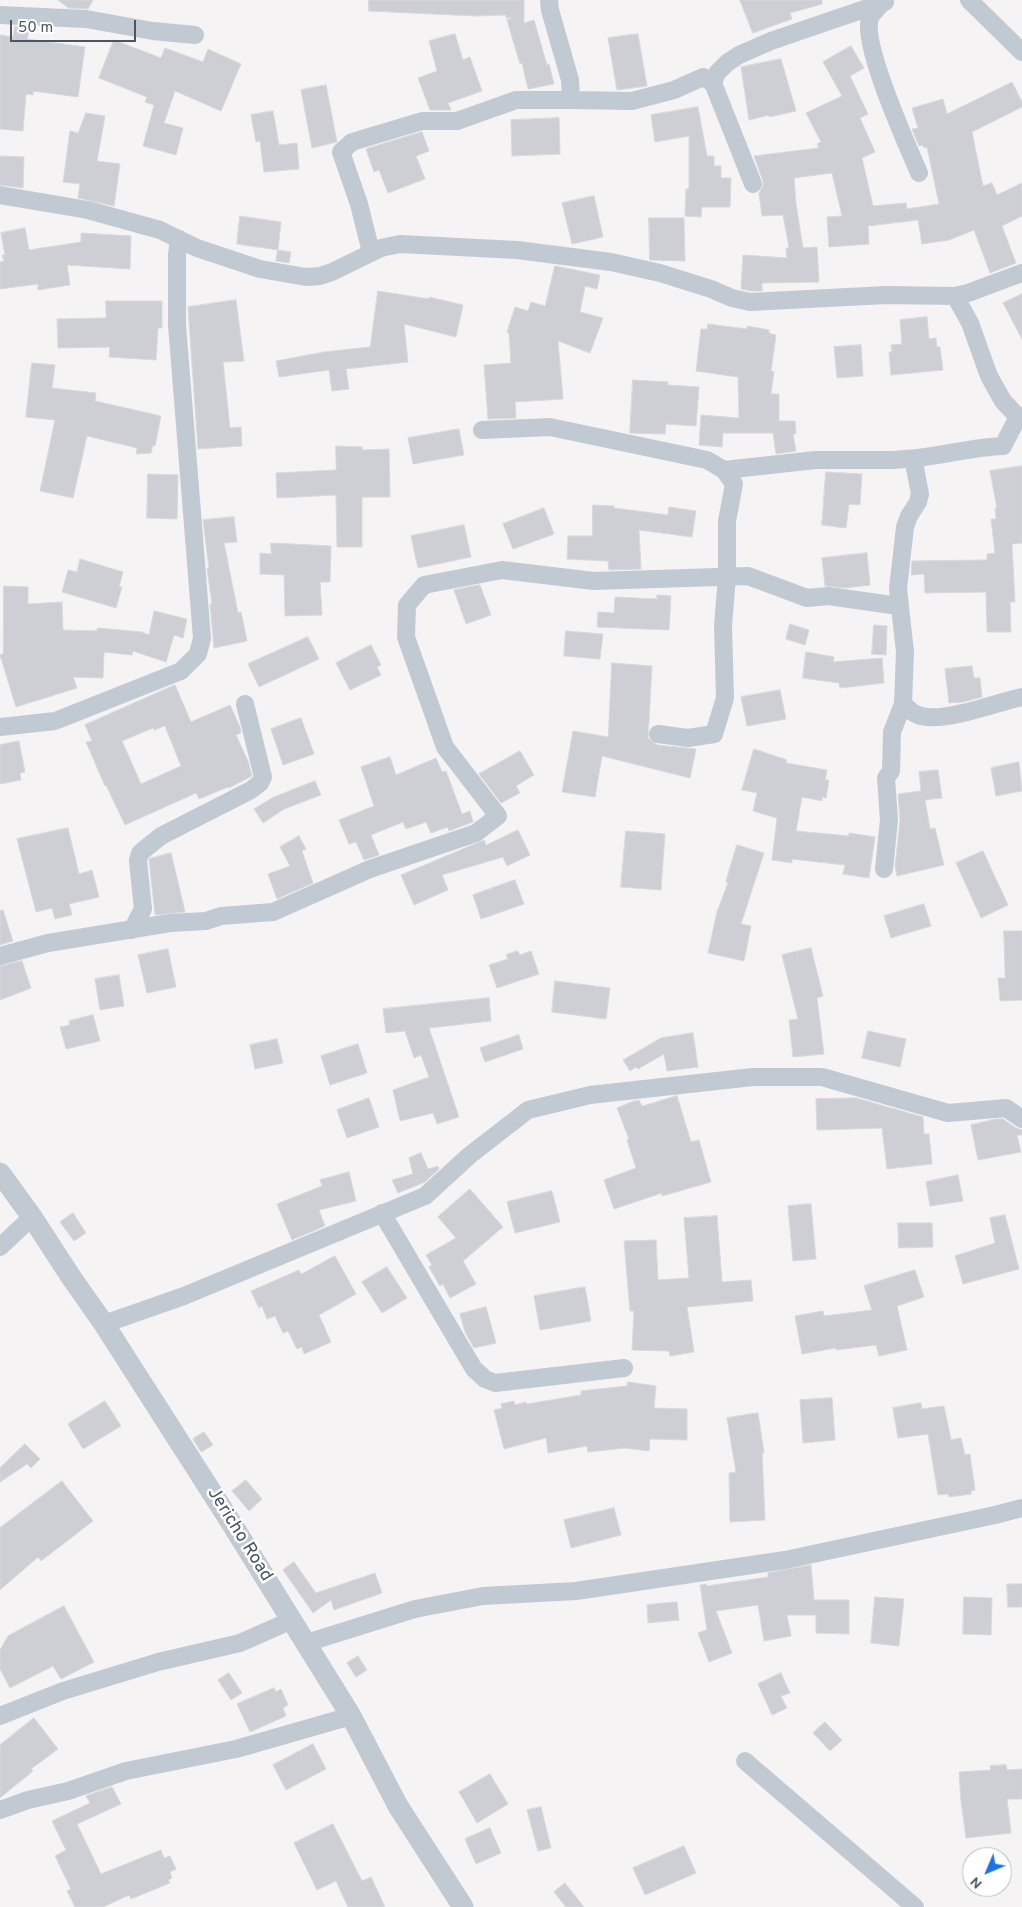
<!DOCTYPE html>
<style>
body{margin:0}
#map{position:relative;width:1022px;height:1907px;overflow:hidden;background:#f5f3f3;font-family:Overpass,sans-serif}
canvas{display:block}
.north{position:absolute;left:962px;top:1847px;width:50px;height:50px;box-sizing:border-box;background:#fff;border:1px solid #b7bbc0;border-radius:50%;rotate:225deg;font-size:14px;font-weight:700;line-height:20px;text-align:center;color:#4a5661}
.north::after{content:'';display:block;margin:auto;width:18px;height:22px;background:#1a73e8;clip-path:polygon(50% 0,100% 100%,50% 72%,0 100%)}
.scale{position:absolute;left:10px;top:20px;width:126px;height:22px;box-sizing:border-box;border:2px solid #4a5661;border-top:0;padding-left:6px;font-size:15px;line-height:18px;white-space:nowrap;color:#4a5661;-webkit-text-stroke:4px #fff;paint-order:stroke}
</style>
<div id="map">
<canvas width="1022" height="1907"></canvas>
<div class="north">N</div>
<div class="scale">50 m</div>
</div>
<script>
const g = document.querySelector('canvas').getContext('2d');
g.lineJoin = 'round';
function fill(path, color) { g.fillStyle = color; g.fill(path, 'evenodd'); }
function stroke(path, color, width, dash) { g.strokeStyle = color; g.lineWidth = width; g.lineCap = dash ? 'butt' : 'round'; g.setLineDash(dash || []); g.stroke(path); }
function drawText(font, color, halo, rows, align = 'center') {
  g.font = font + ' Overpass,sans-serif'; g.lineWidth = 5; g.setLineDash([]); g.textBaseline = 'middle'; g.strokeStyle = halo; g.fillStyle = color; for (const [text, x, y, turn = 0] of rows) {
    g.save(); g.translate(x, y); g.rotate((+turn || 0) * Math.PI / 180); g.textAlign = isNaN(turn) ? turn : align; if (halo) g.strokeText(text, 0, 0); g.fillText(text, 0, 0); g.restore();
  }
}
const building = new Path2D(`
 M58,0H93L88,9L69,8Z
 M369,0H524V23L534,20L547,65L549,64L554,84L528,89L522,63L520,64L507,20L512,18H506V15L476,16L369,11Z
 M740,0H822V4L790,13L792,19L753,33Z
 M15,26L30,28L27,39L85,47L78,97L33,91V95L26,94L23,131L0,129V35L13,37Z
 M455,34L463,60L470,57L482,91L448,103L451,110H430L418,78L437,71L429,41Z
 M638,34L647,86L617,90L608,38Z
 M114,40L161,58L165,48L203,62L208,49L241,64L221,111L175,91L164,123L183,128L176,155L143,146L154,105L145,102L147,97L99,78Z
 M851,46L864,68L850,76L868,114L860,118L875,152L862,158L873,206L906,203L907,209L939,204L927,147L924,148L923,145L919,146L912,129L918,128L912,108L943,99L947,114L1012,82L1022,102V107L972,132L983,186L992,183L997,195L1022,183V216L1002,226L1016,263L990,273L974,230L949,240L922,244L918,220L868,226L869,244L829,247L827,217L842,216L832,173L794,178L796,204L803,248L817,247L819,282L762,283V291H751L741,289L743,255L787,258L786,248H789L783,215L762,216L759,193L763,186V181L754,156L819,148L817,144L821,142L806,113L842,96L823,62Z
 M781,59L796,111L769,117V115L749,120L741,67Z
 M326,85L337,142L312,148L301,90Z
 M698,107L707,156H714V166H721V178H731L730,207H702L701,217L685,216L686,189H689V136L655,142L651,115Z
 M273,111L279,145L297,143L299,169L264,172L260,141L256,142L251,115Z
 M86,113L105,116L97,161L120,164L114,206L78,198L80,184L63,182L70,131L78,133Z
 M559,118L560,154L512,156L511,120Z
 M422,132L429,151L416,156L425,179L388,193L379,170L374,172L366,149Z
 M0,156L24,157L23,188L0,185Z
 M594,196L603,237L572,244L562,203Z
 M240,216L281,222L278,250L237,244Z
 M649,218H684L685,261L650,260Z
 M25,228L29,250L81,242V233L131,236L130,269L67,265L70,285L38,290V284L0,289V262L4,261L2,255H5L1,233Z
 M278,250L291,252L289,263L276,261Z
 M555,266L600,275L597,289L585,286L580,312L603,318L590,353L558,341L563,399L515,402L516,418L488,419L484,365L511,363L509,333L507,332L515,307L528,311L531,302L545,306Z
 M378,291L429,299V297L463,305L456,337L404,324L408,362L346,369L349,389L332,391L329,370L279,377L276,361L324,352L370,347Z
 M1022,294V339L1003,303Z
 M236,300L244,361L223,362L230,428L241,427L242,446L198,449L188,307Z
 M106,301H162V328H158L156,360L109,357L110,347L58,348L57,319L106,318Z
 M927,317L929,339L936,338L937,347H940L943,370L891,375L889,352H892L891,345L902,344L900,320Z
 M708,324L747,329V326L769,330V333L776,335L771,371L774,372L771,394H779V421H795L796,434H793L796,451L776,454L773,433H723L722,447L699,445L701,415L739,418L738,377L696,371L701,329H707Z
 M861,345L863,376L837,378L834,347Z
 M32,363L55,365L52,388L96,393L95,401L161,416L155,446L153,445L151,453L136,454L137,448L87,436L73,498L40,491L55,420L26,417Z
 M633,380L668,382V385L699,387L696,426L666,424L665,434L630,433Z
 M459,429L464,455L413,464L408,438Z
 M336,446L362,447V450L389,449L390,497H362V547H337L336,495L277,498L276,473L336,470Z
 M1022,466V543L1012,544L1015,602H1010L1011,632H987L986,592L925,593L924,574L911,575L912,561L987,560V554L995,553L991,519H996L995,508H997L990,471Z
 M826,472L862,474L860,505L849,504L846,528L822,525Z
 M148,474L178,475L177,519L147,518Z
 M593,505L614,506V508L668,515L669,507L696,511L692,537L639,530L641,569L609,570L608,561L567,559L568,536H592Z
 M544,508L554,534L513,549L503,524Z
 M234,517L237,542L224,543L238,613L241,612L247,641L214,648L210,604H212L207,569L209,568L203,520Z
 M464,525L471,557L418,568L411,536Z
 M271,543L331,546L330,582H320L322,615L285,616L284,575L260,574V553L271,554Z
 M867,553L870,585L845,588L825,586L822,558Z
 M80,559L123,572L119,587H122L116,608L62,592L68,570L77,572Z
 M480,585L491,615L466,624L454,590Z
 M4,586L28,587V604L62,602L63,630L96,631L98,628L142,632L149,635L154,611L187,619L183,638L174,635L166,662L133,651L132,655L104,652L103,678L73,677L77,688L16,707L0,655L3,654Z
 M657,595L671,596L669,630L597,627L598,612L614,613L615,597L657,599Z
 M790,624L809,630L805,645L786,639Z
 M874,625L887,626L886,655L872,654Z
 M566,631L603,634L600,659L564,656Z
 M308,637L319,659L259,687L248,664Z
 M371,645L381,665L377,667L381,675L350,690L336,663Z
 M806,652L834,657L833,662L882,658L884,683L840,688L839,683L803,678Z
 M612,663L652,666L648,738L657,745L696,749L690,778L602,756L595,797L562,792L573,731L608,737Z
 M972,666L974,678H980L982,697L963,702L949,703L945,669Z
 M175,685L191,722L230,705L240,727L241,733L236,735L248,761L252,776L229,788L228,787L199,799L196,793L125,825L106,785L105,786L86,742L92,741L85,725ZM165,726L181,766L141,784L122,741L153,728L154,730Z
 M780,690L786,719L747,726L741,697Z
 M301,718L314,754L283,765L271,729Z
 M19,741L25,772L20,773L21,780L0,784V745Z
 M754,749L787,760L786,763L827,770L825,780H829L826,798L822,797V801L802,797L796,831L849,836V833L875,837L869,878L843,874L845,865L792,859V863L772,860L777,818L753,811L757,793L742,790Z
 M520,751L534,775L516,786L520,793L501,803L479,774Z
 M390,757L396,775L436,758L442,772L446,771L462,814L470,811L473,822L449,831L448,827L431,833L426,822L406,829L403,822L371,835L379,855L364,860L356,842L349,844L339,820L374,806L361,767Z
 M1019,762L1022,791L996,796L991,768Z
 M938,770L942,798L925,800L930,829L935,828L944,865L897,876L895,866L900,821L898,794L921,791L919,772Z
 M315,781L321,795L284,809L263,823L254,809L272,798Z
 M68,828L79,874L92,870L99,897L69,904L72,915L55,919L52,908L36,912L17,839Z
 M518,830L530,855L507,866L503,857L442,875L448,890L414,905L401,875L484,840L486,845Z
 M626,831L665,834L661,890L621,887Z
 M299,836L306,849L302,851L313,883L277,899L268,874L290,866L280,847Z
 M737,845L764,853L741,924L751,926L744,961L708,953L717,912L728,883L726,882Z
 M983,851L1008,905L981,918L956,863Z
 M171,853L185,912L155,915L149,859Z
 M515,880L524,904L481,919L473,895Z
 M924,904L931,926L891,938L884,916Z
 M3,910L13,941L0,945V911Z
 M1004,931H1022V1000L1000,1001L998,978H1005Z
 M811,948L823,996L817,998L824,1054L793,1057L789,1020L798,1019L782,955Z
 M168,949L176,987L147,993L138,955Z
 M518,951L520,955L531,951L539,974L497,988L489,965L508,959L506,955Z
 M22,961L31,988L0,1000V966Z
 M119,975L124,1006L100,1010L95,979Z
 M555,981L610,988L606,1019L552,1012Z
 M489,998L491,1021L429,1028L459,1117L437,1124L433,1113L400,1121L393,1090L429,1077L421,1055L414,1058L405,1031L386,1033L383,1009Z
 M93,1015L100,1041L66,1049L60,1027L70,1025L69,1021Z
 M868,1031L906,1039L900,1067L862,1058Z
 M693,1033L698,1067L667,1071L664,1054L638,1069L636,1067L630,1071L623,1060L661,1038Z
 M519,1035L523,1049L485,1062L480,1048Z
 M277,1039L283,1063L255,1069L250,1045Z
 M358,1044L367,1073L330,1085L321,1056Z
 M677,1096L691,1142L699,1140L711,1182L662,1196V1193L614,1209L604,1180L636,1168L627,1140L629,1139L617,1108L634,1101L639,1100L642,1106Z
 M369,1098L379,1127L347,1138L337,1110Z
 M856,1098L923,1117L924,1134H929L932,1164L887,1169L882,1128L817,1130L816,1099Z
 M996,1119H1003L1016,1128L1022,1130V1135H1017L1021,1152L978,1160L971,1125Z
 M421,1153L428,1169L438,1166L439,1169L425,1182L398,1193L392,1180L413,1174L409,1158Z
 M349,1172L356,1201L319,1210L325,1226L292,1240L277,1204L322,1186L320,1180Z
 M958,1175L963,1201L930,1206L926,1182Z
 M470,1189L503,1227L463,1261L476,1284L450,1298L443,1284L440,1286L429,1267L432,1265L426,1255L456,1238L438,1217Z
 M552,1191L560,1222L515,1233L507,1202Z
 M811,1204L816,1259L793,1261L788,1206Z
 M73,1213L86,1233L74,1241L60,1222Z
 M1005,1215L1019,1269L963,1284L955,1256L995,1243L990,1218Z
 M717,1216L722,1282L751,1280L753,1301L687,1307L694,1352L670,1356L669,1351L632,1350L634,1311H630L624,1241L656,1240L658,1280L689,1278L684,1218Z
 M898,1223H932L933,1247L899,1248Z
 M335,1256L356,1294L319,1315L331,1342L304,1354L302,1347L297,1349L288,1331L283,1333L275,1316L267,1319L262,1306L259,1308L251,1291L299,1270L301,1274Z
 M387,1267L407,1298L382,1313L362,1282Z
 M915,1270L924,1297L897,1306L907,1350L879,1356L876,1345L836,1350V1348L802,1354L795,1316L823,1311L824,1316L872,1310L864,1286Z
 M585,1287L591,1321L540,1330L534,1296Z
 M486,1307L496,1343L474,1348L465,1332L460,1314Z
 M628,1382L656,1386L654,1408L687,1409V1440L650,1439L649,1451L625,1448L588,1452L587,1446L548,1453L546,1438L504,1449L494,1410L502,1408L501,1404L514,1401L515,1405L526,1402L527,1404L581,1395V1391L627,1386Z
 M832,1398L835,1440L803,1443L800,1400Z
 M105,1401L121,1426L83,1449L68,1424Z
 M921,1403L922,1409L944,1406L951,1440L961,1438L965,1455L970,1454L975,1490L971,1491V1494L949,1497L948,1494L938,1495L928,1434L898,1438L893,1408Z
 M758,1413L764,1453H762L765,1520L730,1522L729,1473L736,1472L727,1418Z
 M204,1432L213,1445L201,1452L193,1439Z
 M25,1444L40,1459L31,1468L27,1464L0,1482V1468Z
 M246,1480L262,1499L249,1511L232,1491Z
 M62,1481L93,1521L41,1561L38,1557L0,1590V1528Z
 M614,1508L621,1535L571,1548L564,1520Z
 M294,1562L316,1593L375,1573L382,1593L334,1610L331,1600L313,1613L283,1570Z
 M811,1565L814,1600H849V1634L816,1633V1615H787L791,1636L764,1641L758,1605L716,1611L732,1653L709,1662L698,1633L707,1630L700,1585L706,1584L707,1586L768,1577V1573Z
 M1007,1584H1022V1607H1008Z
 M875,1597L904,1599L899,1646L871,1643Z
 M964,1597L992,1598L991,1635L963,1634Z
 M677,1602L679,1620L648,1623L647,1605Z
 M64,1606L94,1662L61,1679L53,1666L10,1688L0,1669V1650L8,1636Z
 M358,1656L367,1670L356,1677L347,1663Z
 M229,1673L242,1693L231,1700L218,1680Z
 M781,1673L790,1693L781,1696L787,1708L772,1715L758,1684Z
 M274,1688L276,1692L281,1689L288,1705L283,1708L286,1716L250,1732L237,1704Z
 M34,1718L58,1749L31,1769L33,1771L0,1798V1745Z
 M825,1722L842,1740L830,1751L813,1733Z
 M313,1744L326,1769L286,1790L273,1765Z
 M1006,1765L1007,1770L1022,1769V1799H1007L1011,1833L966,1838L961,1801L959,1772L991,1770L990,1766Z
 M490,1774L508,1804L477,1823L459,1792Z
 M112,1787L121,1804L77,1824L101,1874L161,1850L164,1858L170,1856L176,1869L170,1872L172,1878L168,1880L170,1883L131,1899L129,1895L103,1907H75L67,1891L71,1889L55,1856L66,1850L52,1821L90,1803L86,1796Z
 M541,1807L551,1848L538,1851L527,1810Z
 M333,1824L362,1881L371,1877L385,1907H348L336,1881L317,1890L294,1843Z
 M490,1828L501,1853L476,1864L465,1839Z
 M684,1846L696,1873L645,1895L633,1868Z
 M565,1883L584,1907H566L554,1892Z`);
const minor = new Path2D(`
 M549,0L550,10L570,80L571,100L632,101L674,90L703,77L713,83
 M969,0L1022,52
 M885,2L882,3C879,7 872,13 870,18C861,44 907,144 919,173
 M0,15L86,19L153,31L195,35
 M753,184L713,83L717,73L727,63L739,55L771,41L882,3
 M0,195L88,210L160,230L197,248L260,269L306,277L320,276L332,272L381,248L400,244L517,250L611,262L660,273L711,289L732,298L750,302L886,295L955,296L968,293L1022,273
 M371,252L359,204L341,152L352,142L422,121H457L516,100H571
 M955,296L970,323L989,376L1003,401L1018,417L1003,446C974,447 946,455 917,458L915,468L920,494L918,502L909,516L905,527L898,589L905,652L903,704C907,707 911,712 916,714C938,726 997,702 1022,697
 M482,430L550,427L707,460L724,470L734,484L727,521V577L723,625L725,698L714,734L688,738L658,734
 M724,470L816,460H893L917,458
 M0,727L55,721L181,671L198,654L202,638L177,325V254L179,239
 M884,869L889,820L886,778L891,771L892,732L903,704
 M132,930L143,909L138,861L140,853L161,836L251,790L260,783L263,777L245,704
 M0,956L48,943L170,923L206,921L221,916L273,912L370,869L476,833L498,816L445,747L406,637L407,605L424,585L502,570L594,581L748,576L807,598L828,596L899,606
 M382,1213L474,1369L485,1379L495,1383L624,1368
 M0,1247L32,1217
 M104,1324L184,1296L425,1196L470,1155L528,1110L590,1095L753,1077H822L948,1113L1006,1108L1022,1119
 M306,1643L415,1609L483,1596L576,1591L785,1560L995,1515L1022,1508
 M0,1716L63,1691L158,1662L240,1643L292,1620
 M745,1761L915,1907
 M0,1810L28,1800L68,1791L126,1771L236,1749L351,1716`);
const tertiary = new Path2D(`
 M0,1173L32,1217L71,1277L104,1324L230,1521L351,1716L398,1806L463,1907`);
const streetNames = [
 ["Jericho Road",239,1535,58]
];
fill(building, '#cdcfd5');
stroke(building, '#d7d9de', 1);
stroke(minor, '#c1cad2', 18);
stroke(tertiary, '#c1cad2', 21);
drawText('18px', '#4a5661', '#fff', streetNames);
</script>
